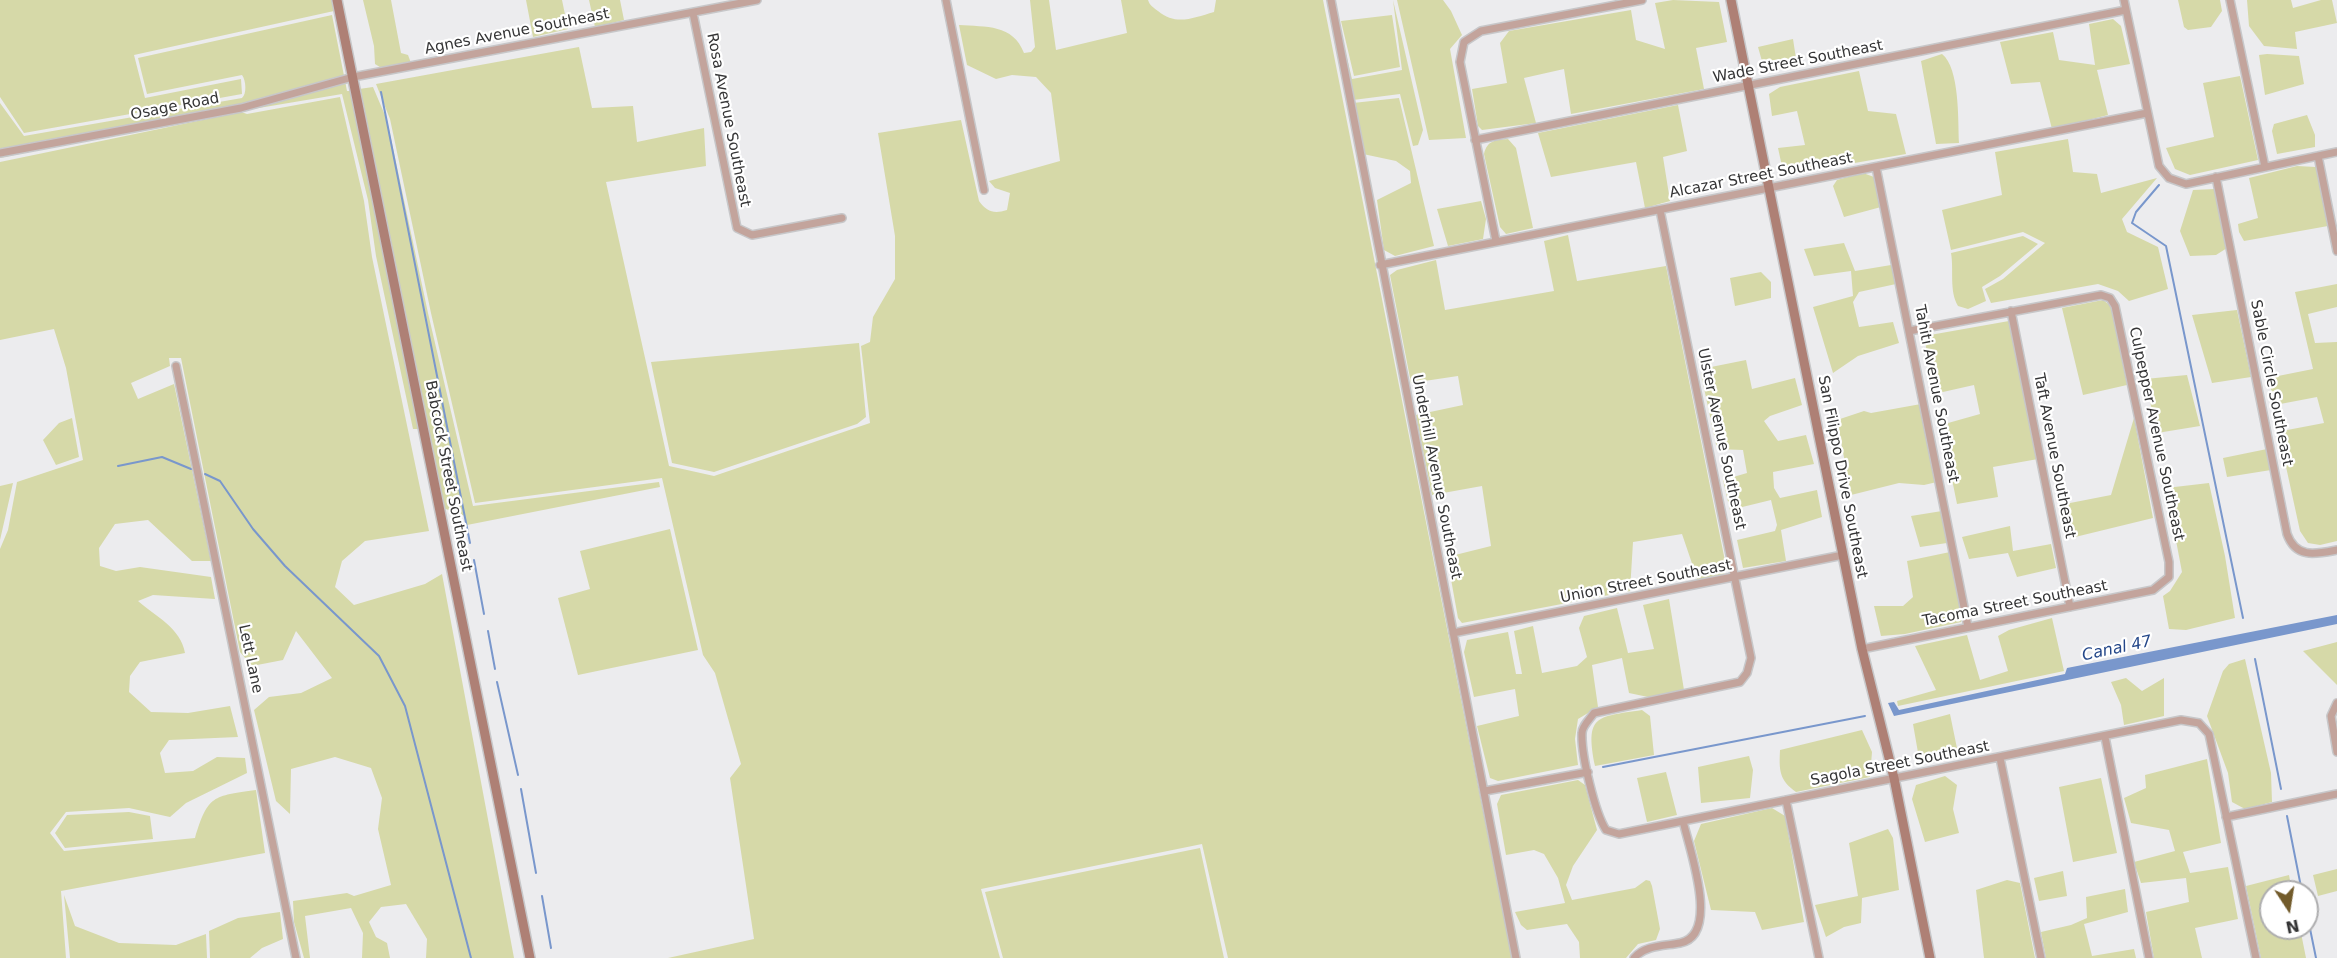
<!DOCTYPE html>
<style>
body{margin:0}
#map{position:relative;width:2337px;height:958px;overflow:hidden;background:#ececee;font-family:"DejaVu Sans",sans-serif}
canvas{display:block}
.north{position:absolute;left:2259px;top:880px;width:60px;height:60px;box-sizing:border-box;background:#fff;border:2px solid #aeaeaf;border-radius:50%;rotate:168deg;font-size:16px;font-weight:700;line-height:24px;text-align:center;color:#353536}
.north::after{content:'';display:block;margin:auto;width:21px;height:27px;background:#725b2b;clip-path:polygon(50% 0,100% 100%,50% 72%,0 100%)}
</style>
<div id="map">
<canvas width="2337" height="958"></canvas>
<div class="north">N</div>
</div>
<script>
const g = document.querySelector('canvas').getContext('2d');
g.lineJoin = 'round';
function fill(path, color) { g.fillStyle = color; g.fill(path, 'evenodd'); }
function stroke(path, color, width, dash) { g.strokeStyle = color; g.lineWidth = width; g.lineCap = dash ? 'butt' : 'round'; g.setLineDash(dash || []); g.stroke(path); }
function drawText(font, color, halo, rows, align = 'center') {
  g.font = font + ' "DejaVu Sans",sans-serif'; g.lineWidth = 4.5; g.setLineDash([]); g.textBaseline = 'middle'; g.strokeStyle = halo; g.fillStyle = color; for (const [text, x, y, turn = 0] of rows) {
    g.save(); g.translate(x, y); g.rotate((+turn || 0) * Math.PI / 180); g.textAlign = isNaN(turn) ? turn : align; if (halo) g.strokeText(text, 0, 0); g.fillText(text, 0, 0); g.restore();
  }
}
const green = new Path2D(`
 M0,0H332L334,11L134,55L145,98L241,79L242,94L24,133L0,97Z
 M363,0H391L401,53L408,55L411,63L383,69L375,64L374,46Z
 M526,0H562L568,29L533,37Z
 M589,0H620L624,20L595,27Z
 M1030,0H1049L1056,50L1127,33L1121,0H1148C1150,6 1153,7 1158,11C1176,26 1193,18 1214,12L1216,0H1323L1512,958H1228L1202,844L981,889L1000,958H668L754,939L730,778L741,764L715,673L703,655L662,478L475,503L431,313L390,119L376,84L579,47L592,108L633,106L637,142L704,128L706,166L606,182L669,466L714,476L870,423L861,346L870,342L873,317L895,279V236L878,133L961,120L979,201C987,212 994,214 1007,210L1010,193L995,188L989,181L1060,161L1051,93L1036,77L1012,75L996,79L967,65L959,25C986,27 1013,24 1024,53L1031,52L1035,47Z
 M1393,0L1423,130L1418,145L1413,146L1400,94L1353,100L1342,37L1352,79L1402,70Z
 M1397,0H1443L1451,11L1462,35L1450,49L1466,138L1429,140Z
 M1673,0L1719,2L1727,42L1696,48L1704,89L1571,114L1564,69L1524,78L1536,123L1482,130L1478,126L1472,89L1507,83L1500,43L1509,31L1631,10L1636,40L1665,49L1655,3Z
 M2178,0H2220L2222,11L2211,27L2188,30L2184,27Z
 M2247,0H2291L2293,8L2321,0H2332L2337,23L2295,32L2297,49L2264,46L2249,26Z
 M332,15L347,91H352L419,429H413L376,256L368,200L342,94L247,110L240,109L0,158V103L24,136L242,98C247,94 246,80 242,75L147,94L138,58Z
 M1392,15L1400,67L1354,76L1341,21Z
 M2113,19L2121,26L2130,64L2097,70L2108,115L2052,129L2040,82L2011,84L2000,42L2053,32L2059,60L2095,65L2089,24Z
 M1793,39L1797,65L1765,72L1758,47Z
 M1942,54C1960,68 1958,121 1959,143L1936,144L1921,61Z
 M2267,54L2299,56L2304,84L2265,95L2259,55Z
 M1859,71L1868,111L1896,114L1906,154L1826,168L1783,171L1778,148L1805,145L1797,111L1772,116L1769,94L1780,87Z
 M2240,76L2258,160L2190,175L2175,169L2166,148L2214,137L2203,83Z
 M373,87L387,120L428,313L473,506L659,482L660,487L467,525L465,516L443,508L359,89Z
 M340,97L364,201L372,257L429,531L365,541L342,561L335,587L354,605L425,584L442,574L514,958H426L427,939L406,904L381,907L369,922L376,937L387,943L390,958H362L363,933L351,908L305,916L310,958H304L294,922L293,901L347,893L354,896L391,885L378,829L382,798L371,768L335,757L291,769L290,814L276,801L254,710L269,697L301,693L332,678L296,631L283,660L252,666L240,652L181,358H169L170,366L131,383L138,399L174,384L211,561H192L148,520L115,524L99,548L100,566L116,571L140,567L211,577L215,599L153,595L138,601C155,616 181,628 185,653L140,662L130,676L129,692L151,712L188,713L230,706L238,737L169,740L160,753L165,773L193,771L217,757L245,758L247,773L186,803L170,817L129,808L66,812L50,833L64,851L195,838C208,795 213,796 256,790L265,853L61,891L66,958H0V549L8,530L17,482L83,460L66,368L54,329L0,340V162L241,112L247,114Z
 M1399,98L1434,246L1395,256L1384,250L1377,200L1411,183L1410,171L1396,161L1363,154L1353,103Z
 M1678,105L1687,151L1663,157L1670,201L1645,208L1636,162L1551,177L1538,133Z
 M2307,115L2315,135V147L2277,154L2272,131L2274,124Z
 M1508,139L1516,148L1533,228L1506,234L1500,227L1484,154C1487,140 1496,140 1508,139Z
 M2068,139L2073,172L2097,174L2101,193L2157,178L2122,219L2127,232L2158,247L2168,289L2129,301L2118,291L2098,284L1991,303L1985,289L2003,279L2045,243L2023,232L1951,250L1942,210L2002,195L1995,152Z
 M2297,166L2316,167L2328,226L2244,241L2239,232L2238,224L2258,218L2249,178Z
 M1863,173L1874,177L1881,207L1844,217L1833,186L1837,180Z
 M2215,189L2227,248L2216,255L2190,256L2180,231L2193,190Z
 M1481,201L1486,219L1483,239L1448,246L1437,209Z
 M1568,235L1577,281L1666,266L1726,566L1724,575L1698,581L1682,534L1633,542L1630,591L1462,623L1458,618L1447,557L1491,546L1482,486L1432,495L1416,415L1463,405L1458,376L1411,383L1390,275L1397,270L1436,260L1445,310L1554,291L1544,241Z
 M2023,236L2038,244L2000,276L1982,287L1986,301L1968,309L1958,306C1949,291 1954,270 1951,253Z
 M1844,243L1855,271L1891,265L1896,284L1859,292L1853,302L1859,327L1893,322L1899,343L1858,356L1833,373L1813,307L1853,296L1851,271L1814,276L1804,249Z
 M1761,272L1771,282V298L1735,306L1730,278Z
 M2337,284V307L2308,314L2315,343L2337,342V541L2320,545L2308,543L2300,531L2280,439L2282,431L2324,423L2317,397L2275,405L2268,378L2313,369L2295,292Z
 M2103,300L2111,306L2127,385L2083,395L2062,308Z
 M2237,310L2251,377L2212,383L2192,315Z
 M2009,321L2038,459L1993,467L1998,497L1957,504L1941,425L1980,414L1974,385L1934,394L1925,341L1930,335Z
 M859,343L866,417L857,424L714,472L672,463L651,362Z
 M1746,360L1752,389L1795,378L1802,405L1770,416L1764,421L1778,441L1806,435L1814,464L1773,472L1774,488L1780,498L1817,490L1822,517L1781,530L1786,561L1743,568L1737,540L1775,531L1777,525L1771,500L1730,510L1723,480L1747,473L1743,450L1717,449L1701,374L1706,368Z
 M2187,375L2200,426L2157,433L2145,379Z
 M1921,404L1937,482L1924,485L1899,483L1851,495L1837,420L1864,411L1871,413Z
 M72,418L79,457L56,465L43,440L59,423Z
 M2134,418L2153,518L2071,538L2065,504L2111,495Z
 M2267,449L2271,470L2227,477L2223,458Z
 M13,483L0,540V486Z
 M2209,483L2225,556L2235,618L2186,630L2169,629L2163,596L2170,591L2182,572L2166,488Z
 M1942,511L1947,543L1920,547L1911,516Z
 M2010,526L2013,551L2051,544L2056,568L2017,577L2008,553L1969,559L1962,537Z
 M670,529L698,650L578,675L558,598L590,589L580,551Z
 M1950,552L1963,616L1961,622L1905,634L1881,636L1874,606H1903L1913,597L1907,561Z
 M1669,599L1684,690L1648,697L1629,693L1622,658L1592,665L1598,707L1578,719L1575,739L1578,765L1498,781L1490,778L1477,726L1519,716L1515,689L1474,697L1464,652L1467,640L1508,632L1516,674H1522L1514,631L1533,626L1542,673L1577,666L1587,657L1579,628L1584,616L1617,608L1628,653L1654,649L1643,605Z
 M2052,618L2064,671L1898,706L1897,701L1936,690L1915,646L1967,635L1980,680L2008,671L1998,636L2009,630Z
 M2337,642V685L2303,651Z
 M2245,659L2271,773L2272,802L2245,809L2232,802L2228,773L2207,716L2223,671L2229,664Z
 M2126,678L2142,691L2164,678V716L2124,725L2121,705L2111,682Z
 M1642,710L1650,716L1654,755L1595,766C1585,715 1596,717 1642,710Z
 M1950,714L1959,758L1920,764L1913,724Z
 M1862,730L1872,752L1870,777L1796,792C1779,780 1779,770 1780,750Z
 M1749,756L1753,770L1750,798L1701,803L1698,767Z
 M2207,759L2221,843L2183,852L2190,873L2228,867L2238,919L2195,928L2202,958H2154L2146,912L2189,902L2186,878L2141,883L2134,862L2175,851L2169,830L2131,823L2124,798L2146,788L2145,775Z
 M1666,772L1677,815L1647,822L1637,778Z
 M1945,776L1957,785L1953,809L1959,833L1925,842L1912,799L1916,785Z
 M2101,778L2117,853L2073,862L2059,787Z
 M1578,780L1585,785L1597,830L1573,866L1566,885L1572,900L1635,888L1646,880L1650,881L1652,886L1660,929L1656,940L1638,944L1626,958H1580L1579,942L1567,924L1527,930L1521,925L1515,912L1565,903L1558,878L1544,854L1534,850L1506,855L1497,804L1501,795Z
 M1772,808L1785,816L1804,922L1762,930L1755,912L1711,910L1694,841L1701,824Z
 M129,812L150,816L153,839L65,848L55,833L67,815Z
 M1888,829L1893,838L1899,890L1862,898L1861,923L1844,927L1826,937L1815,905L1858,896L1849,843Z
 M1200,848L1224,958H1003L985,892Z
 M2337,869V891L2318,896L2313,875Z
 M2063,871L2067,896L2039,901L2034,878Z
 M2289,875L2292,892H2271V928H2300L2306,958H2261L2246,886Z
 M2007,880L2020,883L2035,958H1984L1976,890Z
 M2125,889L2128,912L2084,924L2092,956L2134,949L2136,958H2046L2041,932L2071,925L2087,918L2086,897Z
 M64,895L75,926L119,943L176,945L206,934L207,958H70Z
 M280,912L283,939L262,948L250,958H210L209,931L238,918Z`);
const water = new Path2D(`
 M2337,615V624L1894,716L1888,703L1894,702L1899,710L2065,674L2067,668Z`);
const stream = new Path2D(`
 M381,92L470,543
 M2159,185L2136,212L2132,223L2166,246L2243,618
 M118,466L162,457L191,469
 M205,474L220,481L253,529L285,566L379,656L405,706L471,958
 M474,560L484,614
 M488,631L495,669
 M2255,659L2281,789
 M497,682L518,775
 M1603,767L1865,716
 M521,789L536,873
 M2287,816L2302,892
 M542,896L551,948
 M2307,914L2316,958`);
const street = new Path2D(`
 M946,0L984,190
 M1331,0L1516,958
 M2124,0L2159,166L2169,178L2186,184L2337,152
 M2230,0L2265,167
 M693,13L737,228L752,235L842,218
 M1475,140L2126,10
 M0,153L241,108L353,77L757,0
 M2318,156L2337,251
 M1876,167L1968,627
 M2216,177L2287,534C2296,559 2316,554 2337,550
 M1660,210L1751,658L1747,673L1740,682L1594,713C1590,719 1582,726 1582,733C1581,755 1595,813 1606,830L1619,834L2181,720L2199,723L2209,734L2256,958
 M1496,241L1460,62L1464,42L1481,31L1642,0
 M1380,265L2147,113
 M2011,311L2070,607
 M176,366L296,958
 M1453,633L1843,555
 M1862,649L2153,590L2169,577V562L2115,306L2110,298L2101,295L1909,331
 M2337,703L2331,716L2337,752
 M2105,737L2149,958
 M2000,758L2041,958
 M1485,791L1588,772
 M1786,800L1819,958
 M2226,817L2337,794
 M1634,958C1645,945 1664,946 1680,943C1721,935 1689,848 1683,821`);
const secondary = new Path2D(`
 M337,0L530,958
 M1731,0L1862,649L1894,778L1930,958`);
const streetNames = [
 ["Agnes Avenue Southeast",517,32,-11],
 ["Wade Street Southeast",1798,62,-11],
 ["Osage Road",175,107,-11],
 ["Rosa Avenue Southeast",728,120,79],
 ["Alcazar Street Southeast",1761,176,-11],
 ["Sable Circle Southeast",2271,383,79],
 ["Tahiti Avenue Southeast",1936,394,79],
 ["Culpepper Avenue Southeast",2156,434,78],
 ["Ulster Avenue Southeast",1721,439,78],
 ["Taft Avenue Southeast",2054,456,79],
 ["Babcock Street Southeast",448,476,79],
 ["Underhill Avenue Southeast",1436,477,79],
 ["San Filippo Drive Southeast",1842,477,79],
 ["Union Street Southeast",1646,582,-11],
 ["Tacoma Street Southeast",2015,604,-11],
 ["Lett Lane",250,659,78],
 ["Sagola Street Southeast",1900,764,-11]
];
const waterNames = [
 ["Canal 47",2117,649,-12]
];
fill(green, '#d6d9a8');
fill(water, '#7997cc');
stroke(stream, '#7997cc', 2);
stroke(street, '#c7c7c9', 10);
stroke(secondary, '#c7c7c9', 12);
stroke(street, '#c3a49c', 7);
stroke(secondary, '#ae8075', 9);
drawText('15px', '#353536', '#fff', streetNames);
drawText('italic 16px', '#244789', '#fff', waterNames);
</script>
